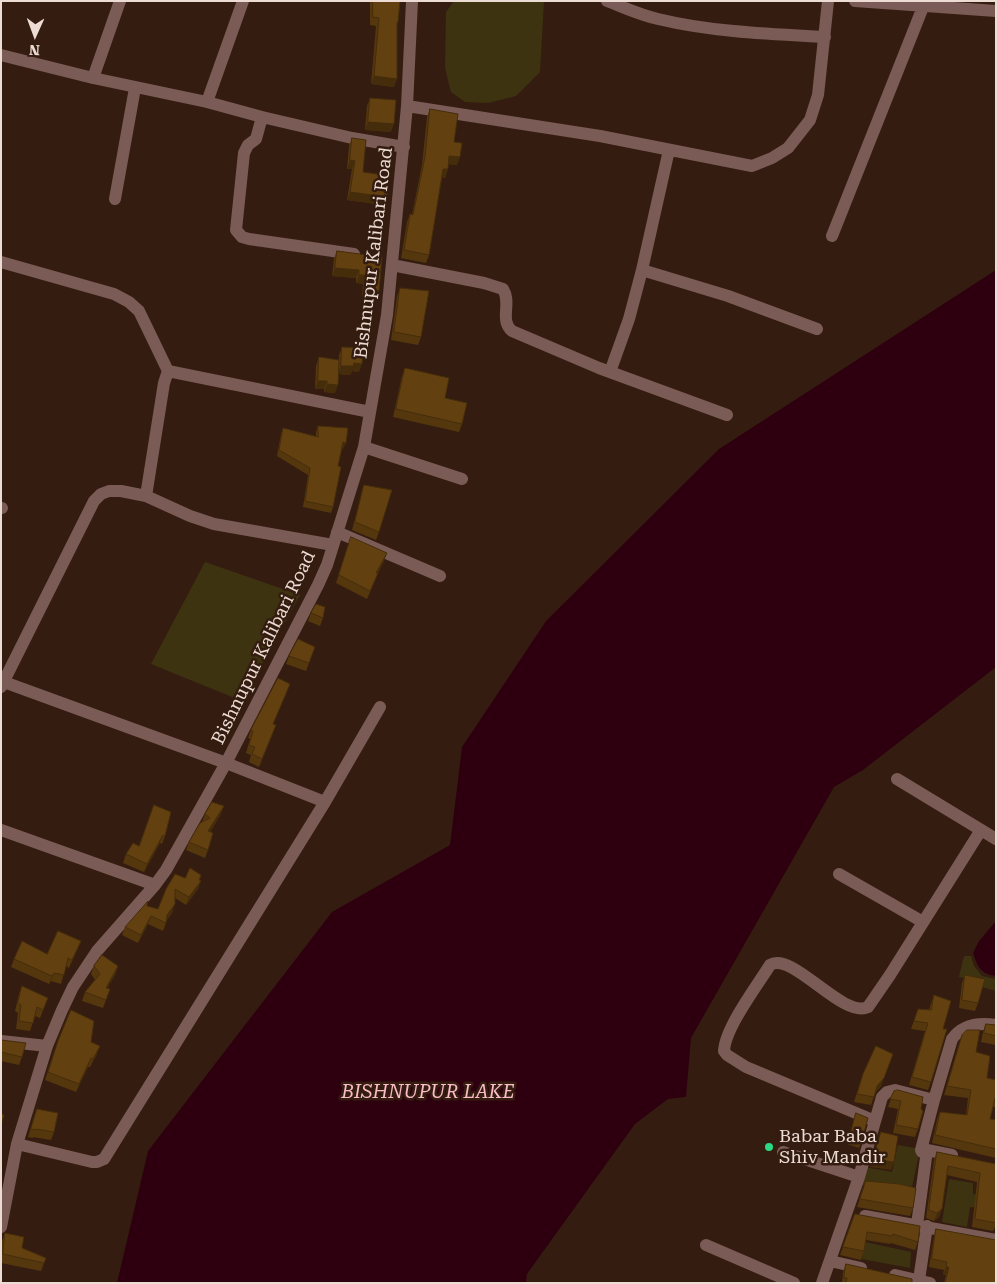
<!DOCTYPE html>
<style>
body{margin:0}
#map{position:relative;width:997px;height:1284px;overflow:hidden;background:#341d10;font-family:"Roboto Serif",serif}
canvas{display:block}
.frame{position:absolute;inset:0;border:2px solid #eddcd4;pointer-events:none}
.north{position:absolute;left:10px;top:10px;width:50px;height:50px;-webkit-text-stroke:4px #341d10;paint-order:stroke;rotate:182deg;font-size:14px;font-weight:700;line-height:20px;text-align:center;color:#eddcd4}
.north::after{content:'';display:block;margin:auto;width:18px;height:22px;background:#eddcd4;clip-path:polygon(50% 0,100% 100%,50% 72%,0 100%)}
</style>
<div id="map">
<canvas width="997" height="1284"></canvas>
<div class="frame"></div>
<div class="north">N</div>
</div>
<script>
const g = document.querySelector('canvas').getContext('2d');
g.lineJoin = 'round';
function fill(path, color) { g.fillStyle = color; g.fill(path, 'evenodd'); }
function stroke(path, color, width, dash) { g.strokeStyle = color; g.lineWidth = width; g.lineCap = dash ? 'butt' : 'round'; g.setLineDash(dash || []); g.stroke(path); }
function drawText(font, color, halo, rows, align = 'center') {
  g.font = font + ' "Roboto Serif",serif'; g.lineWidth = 5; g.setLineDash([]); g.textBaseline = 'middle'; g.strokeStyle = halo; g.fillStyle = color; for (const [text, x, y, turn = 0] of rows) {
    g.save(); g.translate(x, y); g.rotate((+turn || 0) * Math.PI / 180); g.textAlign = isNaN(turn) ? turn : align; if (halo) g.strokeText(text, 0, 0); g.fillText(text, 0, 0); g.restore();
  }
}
const green = new Path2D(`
 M454,1H544L540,72L516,96L488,103L465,102L451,92L445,68L446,12Z
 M205,562L300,595L242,701L151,664Z
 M964,956H971L974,966L982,976L996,979V991L982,987L974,980L959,977Z
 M898,1145L920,1149L911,1192H888L855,1183L859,1166L892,1172Z
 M949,1179L973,1183V1194L995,1199L992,1209L970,1207L967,1227L942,1222Z
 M865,1242L911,1252L910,1268L862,1259Z`);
const water = new Path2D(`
 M996,270V667L863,770L834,787L691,1038L686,1097L668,1099L635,1124L527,1274L526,1283H117L148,1151L332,912L450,845L462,747L546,621L719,449Z
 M996,921V976C980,974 978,967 973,953L979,941Z`);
const street = new Path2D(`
 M607,1C623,7 640,15 658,19C712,32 769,34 825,37
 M855,1L996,11
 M1,55L93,78L207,102L262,117L352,138L404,147
 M93,78L120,1
 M207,102L243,1
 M407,106L600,136L752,166L772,158L788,148L810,120L818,95L828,1
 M262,117L256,139L248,145L244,153L236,230L242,237L249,239L354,254
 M115,199L135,88
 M832,236L923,7
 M1,262L114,294L129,302L139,311L168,371L164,383L146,496
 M392,265L484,283L503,289C512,303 499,320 512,331L599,368L727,415
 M642,270L728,296L817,329
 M168,371L370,412
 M610,372L629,319L642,270L669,150
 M364,447L462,479
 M1,508H2
 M337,532L440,576
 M1,681L226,763L325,802
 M1,687L94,501L101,494L109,491H121L146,496L190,516L214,524L333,545
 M897,779L996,839
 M1,830L155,885
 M839,874L923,922
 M1,1041L47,1046
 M934,1100L921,1150L922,1152L927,1150L952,1155
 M875,1121L746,1067L727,1055L724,1051C725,1028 757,986 770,965C793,951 842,1019 868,1007L890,975L981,830
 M17,1144L92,1162H97L104,1159L325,802L380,707
 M783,1152L859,1177
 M865,1216L996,1240
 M917,1225L927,1150
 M1,1227L17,1144L47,1046L62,1010L73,987L97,951L155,885L166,870L226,763L318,585L327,565L364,447L387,315L407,106L412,1
 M706,1245L794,1283
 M830,1261L861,1268
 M895,1275L930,1283
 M919,1280L927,1226
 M822,1283L859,1177L882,1097L887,1092L895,1090L934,1100L952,1039C962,1025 978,1022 996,1025`);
const wall = new Path2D(`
 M370,1H400L398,22L397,26L394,87L371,84L376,26L370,25Z
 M370,98L391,132L365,130L367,106Z
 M430,109L454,142L457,165L448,164L445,178L442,177L429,255L426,263L401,258L407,222L410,214L412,215L422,165L427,117Z
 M352,138L363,172L387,197L384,205L347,200L352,169H347L349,146Z
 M337,251L382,257L379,291L376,299L362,297L363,284L356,283V278L332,276L334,259Z
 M400,288L421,337L418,345L391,340L397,296Z
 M342,347L359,372L352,371L350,375L339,374L335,393L324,392V389H315L316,366L319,357L339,360V355Z
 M405,368L445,398L462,424L459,432L393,417L402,376Z
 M318,426L343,449H342L338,466L333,507L331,513L303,507L308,475L277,456L281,434L283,428L316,437V432Z
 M364,485L379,532L376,540L352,530L362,493Z
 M348,546L384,561L378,573L375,581L367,599L336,583Z
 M311,613L323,618L320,626L308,621Z
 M289,656L309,663L306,671L286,664Z
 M287,692L273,724V733L259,767L249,762L251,755L246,753L250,739L248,738L251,730Z
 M154,805L165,836L162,844L160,843L144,872L123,863L126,854L139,846Z
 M205,814H221L210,832L208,850L205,858L186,850L189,842L202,822Z
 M201,875L198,889L186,905L175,898L172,913L167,920L163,931L148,924L138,943L122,935L125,927L147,906L158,909L185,878Z
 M81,941L69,968L66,966L61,984L51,981L49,984L11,967L14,959L47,954Z
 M94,966H118L115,975L107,988L110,989L103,1008L82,1001L85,992L95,980L91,974Z
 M965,975L978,1003L975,1011L959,1008L962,983Z
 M22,986L45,1006L40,1018L35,1016L30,1031L16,1029L18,1013L15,1011L19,994Z
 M934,995L943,1029L931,1082L928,1090L909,1085L925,1031L911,1029L918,1009L929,1010Z
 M986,1024L996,1025V1045L981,1042L983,1032Z
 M962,1035L976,1052L987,1078L996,1080V1107H993L990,1119L996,1120V1158L932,1143L937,1120L940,1112L966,1115L968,1098L944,1095Z
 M1,1040L22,1057L19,1065L1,1061Z
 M58,1041L91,1042L97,1054L90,1067H88L76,1092L45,1080Z
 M863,1074L881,1086L875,1093L871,1105L854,1102Z
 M894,1091L921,1109L918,1129L915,1137L893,1133L898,1109L888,1107Z
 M37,1109L54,1132L51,1140L33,1137V1138L28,1137Z
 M856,1113L862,1140L859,1148L847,1144Z
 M937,1152L996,1164V1225L993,1231L972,1227L977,1182L947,1175L939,1217L934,1221L926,1218L934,1160Z
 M866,1181L913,1208L910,1216L857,1207Z
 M855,1214L918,1242L915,1250L891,1243L890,1244L866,1240L864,1251L861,1260L840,1255Z
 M936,1229L996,1283H944L946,1275H943L944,1270L929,1267L934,1237Z
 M5,1233L22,1248L46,1258L41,1271L1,1263V1251L2,1241Z
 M846,1264L912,1283H842L843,1272Z`);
const shadedWall = new Path2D(`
 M374,76L397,79L394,87L371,84Z
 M368,122L394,124L391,132L365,130Z
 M449,156L460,157L457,165L446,164Z
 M350,160L355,161L352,169H347Z
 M443,169H448L445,178L440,177Z
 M350,192L387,197L384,205L347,200Z
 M335,268L359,270L356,278L332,276Z
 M359,275H366L363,284L356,283Z
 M365,289L379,291L376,299L362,297Z
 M354,363L362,364L359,372L352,371L350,375L338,374L341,366Z
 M318,381H327L324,389H315Z
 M327,384L338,385L335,393L324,392Z
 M343,442L346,443L343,449H340Z
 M387,553L384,561L373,581L376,573Z
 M224,806L221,814L205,839L208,831Z
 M163,835L160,843L144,872L147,864Z
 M201,875L198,884L201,881L198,889L186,905L189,897Z
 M175,904L172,913L164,923L167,915Z
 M151,916L148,924L138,943L141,935Z
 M81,941L78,949L69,968L72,960Z
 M118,966L115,975L103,996L106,988Z
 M54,973L51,981L49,984L52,976Z
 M100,1046L97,1054L90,1067L93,1059Z
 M91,1058L88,1067L76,1092L79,1084Z
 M890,1062L881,1086L874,1094L877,1086Z
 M873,1159L894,1162L891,1170L870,1167Z
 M942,1209L939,1217L934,1221L937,1213Z
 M946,1267H949L946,1275H943Z`);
const building = new Path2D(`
 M373,1H400L398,22H397V79L374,76L379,18L373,17Z
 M370,98L396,100L394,124L368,122Z
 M430,109L458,114L454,142L462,143L460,157L449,156L448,169H443L429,255L404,250L410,214L413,215L425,157Z
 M352,138L366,140L363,172L390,176L387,197L350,192L355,161L350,160Z
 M337,251L382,257L379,291L365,289L366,275H359V270L335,268Z
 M400,288L429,291L421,337L394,332Z
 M342,347L363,348L362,364L354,363L353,366H341Z
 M319,357L339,360L338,385L327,384V381H318Z
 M405,368L449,378L445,398L467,403L462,424L396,409Z
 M318,426L348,428L346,443L343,442L338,466L341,467L333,507L305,501L310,468L279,450L283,428L318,437Z
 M364,485L392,490L379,532L355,522Z
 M351,537L387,553L376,573H378L370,591L339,575Z
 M316,604L325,607L323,618L311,613Z
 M298,639L315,647L309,663L289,656Z
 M278,678L290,684L273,724L276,725L262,759L252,754L255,747L249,745L253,731L251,730Z
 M212,802L224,806L208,831L213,833L208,850L189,842L200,823L210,818L205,814Z
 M154,805L171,812L165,836L163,835L147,864L126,854L133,843L139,846Z
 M190,868L201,875L199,880L201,881L189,897L175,889V904L167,915L166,923L151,916L141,935L125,927L148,901L147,906L158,909L166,889L175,874L185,878Z
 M58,931L81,941L72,960L68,958L64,975L54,973L52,976L14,959L22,941L47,954Z
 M102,955L118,966L106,988L110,989L106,1000L85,992L100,974L94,966Z
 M965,975L985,979L978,1003L962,1000Z
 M22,986L48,998L43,1010L37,1007L33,1023L19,1021L21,1005L18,1003Z
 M934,995L951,1001L943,1029H947L931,1082L912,1077L928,1023L914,1021L918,1009L931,1010Z
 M71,1010L94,1021L91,1042L100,1046L93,1059L91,1058L79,1084L48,1072L58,1041Z
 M986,1024L996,1025V1036L984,1033Z
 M967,1030H980L976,1052L990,1056L987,1078L996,1080V1098H995L990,1119L996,1120V1149L935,1135L940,1112L967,1115L971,1090L947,1086L962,1035Z
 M1,1040L26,1043L22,1057L1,1052Z
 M876,1046L893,1054L884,1078L877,1086L874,1097L857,1094L863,1074Z
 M898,1090L923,1097L921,1109L923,1111L918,1129L896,1125L901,1101L890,1099L894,1091Z
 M37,1109L58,1113L54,1132L36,1129V1130L31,1129Z
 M856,1113L868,1118L862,1140L850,1136Z
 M1,1114L4,1115L1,1125Z
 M881,1132L898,1136L894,1162L873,1159Z
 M937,1152L996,1164V1223L975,1219L980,1173L948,1166L942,1209L937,1213L929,1210Z
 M866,1181L899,1184L916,1188L913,1208L860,1199Z
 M855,1214L920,1226L918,1242L893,1234V1236L867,1232L864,1251L843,1247Z
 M936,1229L996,1240V1283H945L949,1267H946L947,1262L932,1259Z
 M5,1233L24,1237L22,1248L46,1258L44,1263L3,1254Z
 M846,1264L912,1279V1283H846L847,1278H844Z`);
const markers = [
 [769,1147,5,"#2bd884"]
];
const streetNames = [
 ["Bishnupur Kalibari Road",374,253,-83],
 ["Bishnupur Kalibari Road",264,648,-64]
];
const poiNames = [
 ["Babar Baba",779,1137],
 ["Shiv Mandir",779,1158]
];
const waterNames = [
 ["BISHNUPUR LAKE",428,1092]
];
fill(green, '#3e3310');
fill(water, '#2e000f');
stroke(street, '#7b5b56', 12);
fill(wall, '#55370e');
fill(shadedWall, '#452d0b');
fill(building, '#634010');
stroke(building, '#452d0b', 1);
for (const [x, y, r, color] of markers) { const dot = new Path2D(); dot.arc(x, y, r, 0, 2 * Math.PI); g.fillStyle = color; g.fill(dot); stroke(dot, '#341d10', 2); }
drawText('18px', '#eddcd4', '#341d10', streetNames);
drawText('18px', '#eddcd4', '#341d10', poiNames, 'left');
drawText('italic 19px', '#fbbbc7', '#341d10', waterNames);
</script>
